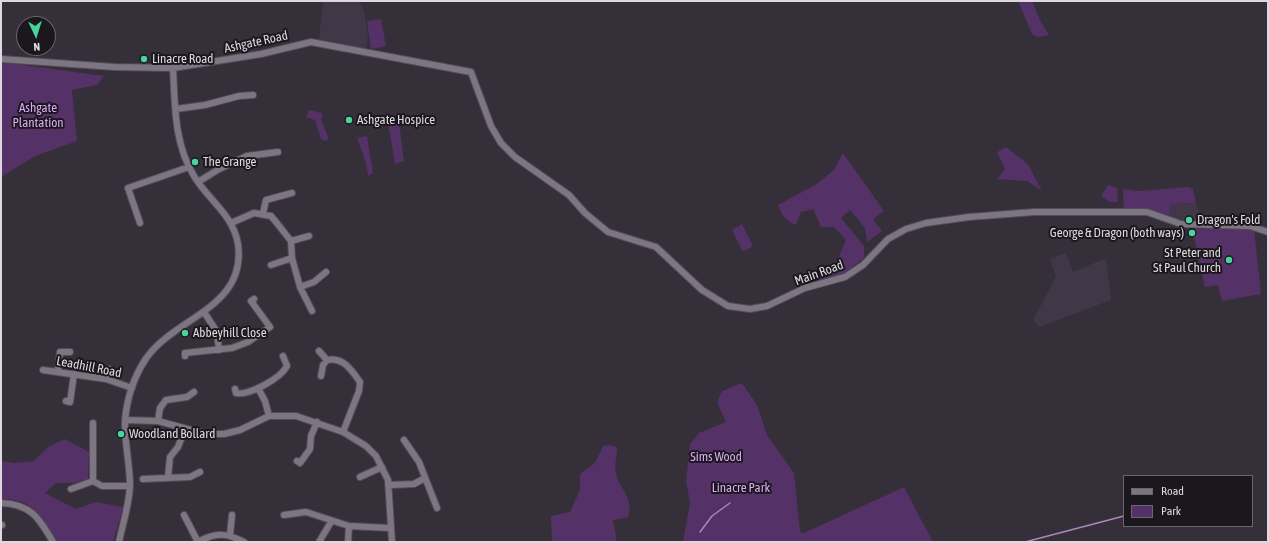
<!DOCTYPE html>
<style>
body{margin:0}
#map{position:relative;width:1269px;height:543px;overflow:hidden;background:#352f3a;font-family:"Asap Condensed",sans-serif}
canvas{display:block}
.frame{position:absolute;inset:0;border:2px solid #ded9e1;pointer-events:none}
.legend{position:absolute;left:1123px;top:475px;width:130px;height:52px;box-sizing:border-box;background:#1b181d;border:1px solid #69656b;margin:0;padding:5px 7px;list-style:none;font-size:12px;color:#ded9e1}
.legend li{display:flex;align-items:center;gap:8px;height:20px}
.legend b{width:20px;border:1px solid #69656b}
.north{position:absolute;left:16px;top:16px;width:40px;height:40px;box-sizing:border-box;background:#1b181d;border:1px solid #69656b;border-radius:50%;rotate:176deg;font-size:11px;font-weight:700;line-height:16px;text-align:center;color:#ded9e1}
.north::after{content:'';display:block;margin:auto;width:14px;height:18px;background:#48d49d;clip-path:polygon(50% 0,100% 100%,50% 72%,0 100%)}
</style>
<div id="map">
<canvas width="1269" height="543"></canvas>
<div class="frame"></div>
<ul class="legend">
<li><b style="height:5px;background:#7d7582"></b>Road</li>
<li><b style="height:11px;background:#543166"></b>Park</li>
</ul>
<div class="north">N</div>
</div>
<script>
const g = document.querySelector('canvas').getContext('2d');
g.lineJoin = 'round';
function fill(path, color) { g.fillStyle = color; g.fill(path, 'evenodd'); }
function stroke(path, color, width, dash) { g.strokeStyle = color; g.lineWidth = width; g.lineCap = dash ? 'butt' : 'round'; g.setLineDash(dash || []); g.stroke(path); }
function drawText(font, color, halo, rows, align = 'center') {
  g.font = font + ' "Asap Condensed",sans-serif'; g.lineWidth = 4; g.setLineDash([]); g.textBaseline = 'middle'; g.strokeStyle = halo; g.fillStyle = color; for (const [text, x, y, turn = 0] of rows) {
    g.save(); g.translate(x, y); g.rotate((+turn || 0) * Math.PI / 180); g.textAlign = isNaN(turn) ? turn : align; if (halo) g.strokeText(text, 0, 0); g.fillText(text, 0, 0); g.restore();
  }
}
const built = new Path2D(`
 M323,1H359L364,11L368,37L366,50L319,39Z
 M1196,203L1202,221L1179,220L1169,217L1171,204Z
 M1066,253L1073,272L1106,258L1111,300L1039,327L1033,320L1056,277L1050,259Z`);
const green = new Path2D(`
 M1018,1H1032L1040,20L1049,35L1037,37L1032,34Z
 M381,19L386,46L371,49L367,21Z
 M1,62L104,76L97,85L72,90L77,141L35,156L1,177Z
 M309,110L323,113L321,120L329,139L325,141L321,139L315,120L306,117Z
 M399,122L404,161L395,164L388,123Z
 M367,136L373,173L368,176L366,163L357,138Z
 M1006,147L1028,164L1042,191L1027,181L997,179L1005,169L997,152Z
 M843,153L884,211L873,219L882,231L867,242L865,228L850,210L841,218L864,246V258L841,276L819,282L817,272L836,263L846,240L834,227H821L813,209L801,212L796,225C785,221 782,215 778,205L815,185L834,170Z
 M1108,185L1117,188L1118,202H1110L1101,196Z
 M1188,187L1193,189L1196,203L1171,204L1169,217L1124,210L1123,189L1139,191Z
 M742,224L753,246L743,252L732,230Z
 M1223,228L1254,229L1261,294L1222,301L1218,285L1205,287L1192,229Z
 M742,383L757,405L767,435L794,473L800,532L804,533L904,487L933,542H683L690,503L686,481L690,444L699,433L726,422L717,402L722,391Z
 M65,439L89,452L88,479L74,483H56L45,493L76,509L96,502L123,507L113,542H56C43,517 33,498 1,499V461L14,463L34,461L48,447Z
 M609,445L617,447C617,455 614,465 616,473C619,489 635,499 628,517L613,520L617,542H552L551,516L570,512L580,490V474L595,463L603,446Z`);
const stream = new Path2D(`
 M700,532L712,516L730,503
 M1025,542L1124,516`);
const minor = new Path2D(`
 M1,59L114,67L173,68L261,54L311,42L471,72L491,126L501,143L515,157L569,195L585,213L608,232L656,247L702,290L728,306L750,309L767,306L805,288L845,277L863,265L888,239L906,229L926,223L969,217L1034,212H1147L1181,224L1250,226L1268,232
 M176,109L205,105L239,96L253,95
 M198,182L219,169L247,156L278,152
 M263,213L266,200L292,193
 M140,223L128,188L189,167
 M231,223L254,213L271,216L276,222L291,241L292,258L300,287L312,311
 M291,241L309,236
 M271,265L292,258
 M300,287L314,282L326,272
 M204,312L217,332L219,350
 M319,351L327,360C343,357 351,369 360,382L359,391L343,432
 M185,356V353L232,348L248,342L270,327L251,301L254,299
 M43,370L106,379L132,388
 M58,371L60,352H70
 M321,376L323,365L327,360
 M106,379L109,369
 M258,388L265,401L269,416
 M235,389L236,393C249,396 281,378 287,366L283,356
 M66,401L70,402L74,374
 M125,420L158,421L206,434H224L240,430L269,416H296L343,432L366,446L376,456L388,480L392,542
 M158,421L160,408L166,400L187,397L194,392
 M93,423V481L102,486H130
 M404,440L419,462L437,508
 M297,461L300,463L310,449L311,436L317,422
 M168,477L170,457L178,447L185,429
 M360,477L382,467
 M143,479L190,477L200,472
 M390,485L414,484L425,478
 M71,489L93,481
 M1,503C31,504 39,518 53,542
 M184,515L198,542
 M284,515L306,512L349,526L390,528
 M1,525H2
 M230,535L232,515
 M119,542C123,523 129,505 130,486C130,464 124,441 125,420C127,399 134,377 145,360C173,317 247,309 238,244C233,214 208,200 194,176C174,144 175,105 173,68
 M198,542C216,532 227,533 244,542
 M319,542L331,522
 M348,542L349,526`);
const markers = [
 [144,59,4,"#48d49d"],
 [349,120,4,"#48d49d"],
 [195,162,4,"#48d49d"],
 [1189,220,4,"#48d49d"],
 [1192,233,4,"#48d49d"],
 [1229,260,4,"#48d49d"],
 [185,333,4,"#48d49d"],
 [121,434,4,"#48d49d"]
];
const streetNames = [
 ["Ashgate Road",256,42,-12],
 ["Main Road",819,273,-20],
 ["Leadhill Road",89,367,11]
];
const poiNames = [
 ["Linacre Road",152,59],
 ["Ashgate Hospice",357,120],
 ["The Grange",203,162],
 ["Dragon's Fold",1197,220],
 ["George & Dragon (both ways)",1184,233,"right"],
 ["St Peter and",1221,253,"right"],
 ["St Paul Church",1221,268,"right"],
 ["Abbeyhill Close",193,333],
 ["Woodland Bollard",129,434]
];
const parkNames = [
 ["Ashgate",38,108],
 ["Plantation",38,123],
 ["Sims Wood",716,457],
 ["Linacre Park",741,488]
];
fill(built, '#413747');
fill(green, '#543166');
stroke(stream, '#aa88bd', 1.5);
stroke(minor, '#534d57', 8);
stroke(minor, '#7d7582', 6);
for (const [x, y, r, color] of markers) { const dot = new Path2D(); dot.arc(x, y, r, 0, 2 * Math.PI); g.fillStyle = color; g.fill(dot); stroke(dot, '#1b181d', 1.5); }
drawText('13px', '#ded9e1', '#1b181d', streetNames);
drawText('13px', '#ded9e1', '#1b181d', poiNames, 'left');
drawText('13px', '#daa9f5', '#1b181d', parkNames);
</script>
